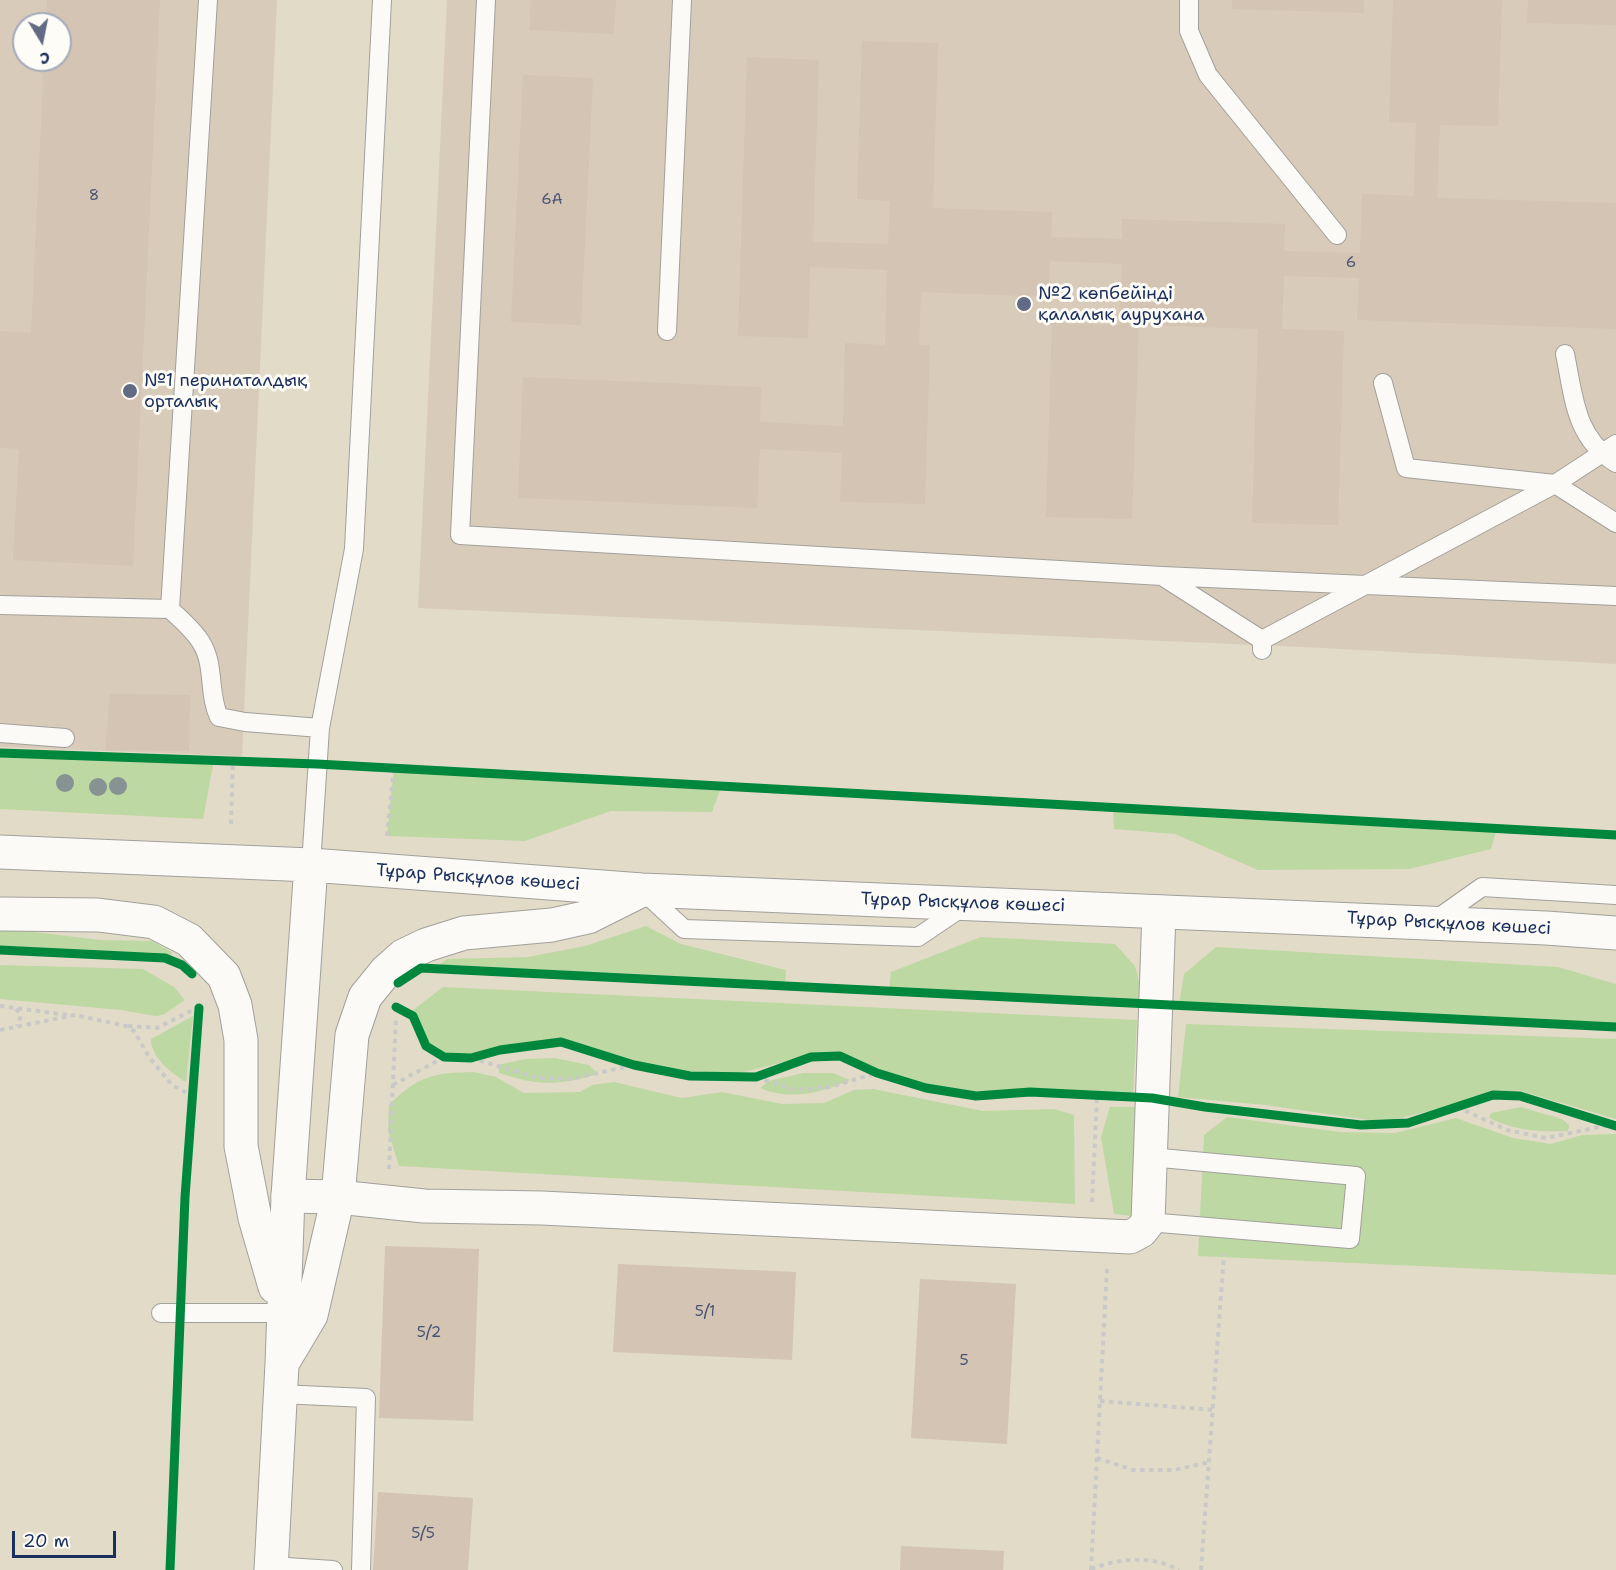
<!DOCTYPE html>
<meta charset="utf-8">
<style>
body{margin:0}
#map{position:relative;width:1616px;height:1570px;overflow:hidden;background:#e2dbc8;font-family:"Shantell Sans",sans-serif}
canvas{display:block}
.north{position:absolute;left:12px;top:12px;width:60px;height:60px;box-sizing:border-box;background:#fdfcf7;border:2px solid #a3aaba;border-radius:50%;rotate:170deg;font-size:16px;font-weight:700;line-height:24px;text-align:center;color:#1b2f5e}
.north::after{content:'';display:block;margin:auto;width:21px;height:27px;background:#616b83;clip-path:polygon(50% 0,100% 100%,50% 72%,0 100%)}
.scale{position:absolute;left:12px;top:1531px;width:104px;height:27px;box-sizing:border-box;border:3px solid #1b2f5e;border-top:0;padding-left:8px;font-size:18px;line-height:21px;white-space:nowrap;color:#1b2f5e;-webkit-text-stroke:4px #fdfcf7;paint-order:stroke}
</style>
<div id="map">
<canvas width="1616" height="1570"></canvas>
<div class="north">С</div>
<div class="scale">20 m</div>
</div>
<script>
const g = document.querySelector('canvas').getContext('2d');
g.lineJoin = 'round';
function fill(path, color) { g.fillStyle = color; g.fill(path, 'evenodd'); }
function stroke(path, color, width, dash) { g.strokeStyle = color; g.lineWidth = width; g.lineCap = dash ? 'butt' : 'round'; g.setLineDash(dash || []); g.stroke(path); }
function drawText(font, color, halo, rows, align = 'center') {
  g.font = font + ' "Shantell Sans",sans-serif'; g.lineWidth = 6; g.setLineDash([]); g.textBaseline = 'middle'; g.strokeStyle = halo; g.fillStyle = color; for (const [text, x, y, turn = 0] of rows) {
    g.save(); g.translate(x, y); g.rotate((+turn || 0) * Math.PI / 180); g.textAlign = isNaN(turn) ? turn : align; if (halo) g.strokeText(text, 0, 0); g.fillText(text, 0, 0); g.restore();
  }
}
const built = new Path2D(`
 M0,0H277L242,756L0,747ZM24,24H60V60H24Z
 M447,0H1616V664L1323,648L418,608Z`);
const green = new Path2D(`
 M0,753L214,760L203,819L0,809Z
 M394,768L720,790L712,812L611,811L525,841L387,836Z
 M1113,807L1497,828L1491,849L1409,869L1258,870L1175,834L1114,829Z
 M646,926L681,944L786,970L785,985L889,990L891,972L981,937L1115,944L1135,966L1144,1002L434,969L447,959L528,957L585,946Z
 M0,928L101,940L152,941L173,953L165,958L0,950Z
 M1216,947L1558,967L1616,984V1027L1179,1004L1184,974Z
 M0,965L143,969L174,987L185,1000L163,1015L155,1016L121,1010L0,999Z
 M443,987L1137,1020L1133,1095L1030,1090L975,1095L925,1087L877,1073L840,1054L812,1055L740,1073L692,1074L640,1065L561,1041H534L472,1057H444L426,1046L412,1011Z
 M193,1016L186,1082C172,1074 150,1056 151,1039Z
 M1186,1024L1616,1039V1119L1518,1090L1383,1122L1265,1105L1178,1097Z
 M555,1058L589,1065L598,1074C557,1086 539,1086 499,1073L498,1065L525,1059Z
 M474,1072L496,1077L524,1093L580,1092L592,1085L614,1082L682,1098L722,1092L782,1104L824,1103L854,1090L873,1089L983,1111L1054,1109L1074,1115L1075,1204L399,1166L388,1131L389,1105C419,1075 433,1073 474,1072Z
 M803,1073H833L850,1080C821,1093 790,1101 760,1088L769,1081Z
 M1110,1107H1141V1217L1114,1214L1101,1137Z
 M1521,1107L1562,1119L1569,1125L1568,1131C1539,1132 1516,1131 1489,1118L1491,1113Z
 M1227,1117L1340,1132L1395,1133L1456,1118L1513,1138L1551,1144L1582,1135L1616,1134V1275L1198,1256L1204,1135Z`);
const building = new Path2D(`
 M47,0H160L133,566L13,560L19,449L0,448V331L31,333L44,60H60V24H46Z
 M531,0H616L614,34L529,30Z
 M1232,0H1364V13L1232,9Z
 M1393,0H1502L1498,126L1440,125L1437,198L1616,203V329L1357,320L1359,278L1284,276L1282,329L1344,331L1338,525L1252,523L1258,329L1139,325L1132,519L1046,517L1052,323L1119,325L1122,264L1050,261L1048,297L921,292L919,345H930L925,504L840,502L842,453L760,449L757,508L518,498L523,377L761,387L760,422L843,426L845,343L885,345L887,270L810,267L808,338L738,336L747,57L819,60L813,242L888,244L890,201L857,199L862,41L938,43L933,208L1052,212L1051,237L1122,239V219L1285,224L1284,251L1360,253L1362,194L1414,196L1416,123L1389,122Z
 M1528,0H1616V25L1527,23Z
 M523,75L593,78L581,325L511,322Z
 M110,694L190,695L189,751L105,750Z
 M385,1246L479,1249L473,1421L379,1418Z
 M618,1264L796,1272L792,1360L613,1352Z
 M920,1279L1016,1284L1007,1444L911,1438Z
 M378,1492L473,1498L468,1570H373Z
 M901,1546L1004,1551L1003,1570H900Z`);
const path = new Path2D(`
 M231,824L233,761
 M387,836L394,768
 M0,1006L68,1015
 M16,1009L21,1016L17,1026
 M128,1026L157,1028L199,1007
 M0,1030L75,1015L126,1026L134,1031L149,1057L172,1085L191,1095
 M471,1058L538,1078L571,1079L634,1065
 M756,1077L795,1090L830,1087L877,1073
 M393,1085L444,1057
 M1457,1107L1507,1130L1546,1138L1609,1125
 M389,1169L396,1018
 M1092,1202L1097,1097
 M1100,1401L1214,1410
 M1097,1458L1133,1470H1174L1210,1462
 M1091,1569C1120,1558 1151,1555 1179,1570
 M1091,1570L1107,1268
 M1201,1570L1224,1254`);
const service = new Path2D(`
 M486,0L460,535L1162,576L1616,596
 M1189,0V31L1208,75L1337,235
 M667,331L682,0
 M1565,354C1574,398 1575,438 1616,463
 M1383,383L1406,468L1555,484L1616,523
 M1165,578L1262,640
 M0,605L170,609L208,0
 M170,609C180,619 195,631 202,644C215,666 208,694 219,717L245,722L320,728
 M1262,650V640L1555,484L1616,444
 M0,733L65,738
 M311,865L320,728L354,549L382,0
 M643,891L684,929L918,937L964,906
 M1434,921L1482,887L1616,895
 M1148,1222L1350,1239L1356,1176L1150,1157
 M161,1313H283
 M280,1394L366,1398L361,1570
 M271,1566L333,1570`);
const minor = new Path2D(`
 M288,1196L338,1197L424,1206L542,1208L1130,1237L1141,1231L1148,1222L1159,912`);
const tertiary = new Path2D(`
 M0,852L311,865L642,890L1546,928L1616,933
 M0,914L98,915L154,922L189,940L224,976L235,1005L241,1040V1146L255,1218L275,1287
 M283,1362L311,1315L338,1197L352,1035L365,997L386,971L403,956L426,945L464,933L552,925L588,917L642,890
 M271,1570L282,1364L288,1196L311,865`);
const cycleway = new Path2D(`
 M0,753L317,764L1616,835
 M0,950L165,958L182,965L192,974
 M398,983L421,968L1616,1027
 M396,1007L413,1016L426,1046L444,1057L471,1058L500,1050L561,1042L634,1065L690,1076L756,1077L811,1057L840,1056L877,1073L926,1088L976,1096L1030,1092L1152,1098L1205,1107L1361,1125L1408,1123L1493,1095L1520,1096L1616,1126
 M170,1570L185,1197L199,1008`);
const trees = [
 [65,783],
 [118,786],
 [98,787]
];
const markers = [
 [1024,304,8,"#616b83"],
 [130,391,8,"#616b83"]
];
const numberNames = [
 ["8",94,196],
 ["6А",552,200],
 ["6",1351,263],
 ["5/1",705,1312],
 ["5/2",429,1333],
 ["5",964,1361],
 ["5/5",423,1534]
];
const poiNames = [
 ["№2 көпбейінді",1038,294],
 ["қалалық аурухана",1038,315],
 ["№1 перинаталдық",144,381],
 ["орталық",144,402]
];
const streetNames = [
 ["Тұрар Рысқұлов көшесі",478,878,4],
 ["Тұрар Рысқұлов көшесі",963,903,2],
 ["Тұрар Рысқұлов көшесі",1449,924,3]
];
fill(built, '#d9cbb9');
fill(green, '#bed8a3');
fill(building, '#d3c4b3');
stroke(service, '#a2a09b', 20);
stroke(minor, '#a2a09b', 35);
stroke(tertiary, '#a2a09b', 35);
stroke(path, '#c9c9c8', 4, [4.5, 4.5]);
stroke(service, '#fbfaf7', 18);
stroke(minor, '#fbfaf7', 33);
stroke(tertiary, '#fbfaf7', 33);
stroke(cycleway, '#00873e', 9);
g.fillStyle = '#879393';
for (const [x, y] of trees) { g.beginPath(); g.arc(x, y, 9, 0, 2 * Math.PI); g.fill(); }
for (const [x, y, r, color] of markers) { const dot = new Path2D(); dot.arc(x, y, r, 0, 2 * Math.PI); g.fillStyle = color; g.fill(dot); stroke(dot, '#fdfcf7', 2); }
drawText('15px', '#495473', null, numberNames);
drawText('18px', '#1b2f5e', '#fdfcf7', poiNames, 'left');
drawText('18px', '#1b2f5e', '#fdfcf7', streetNames);
</script>
